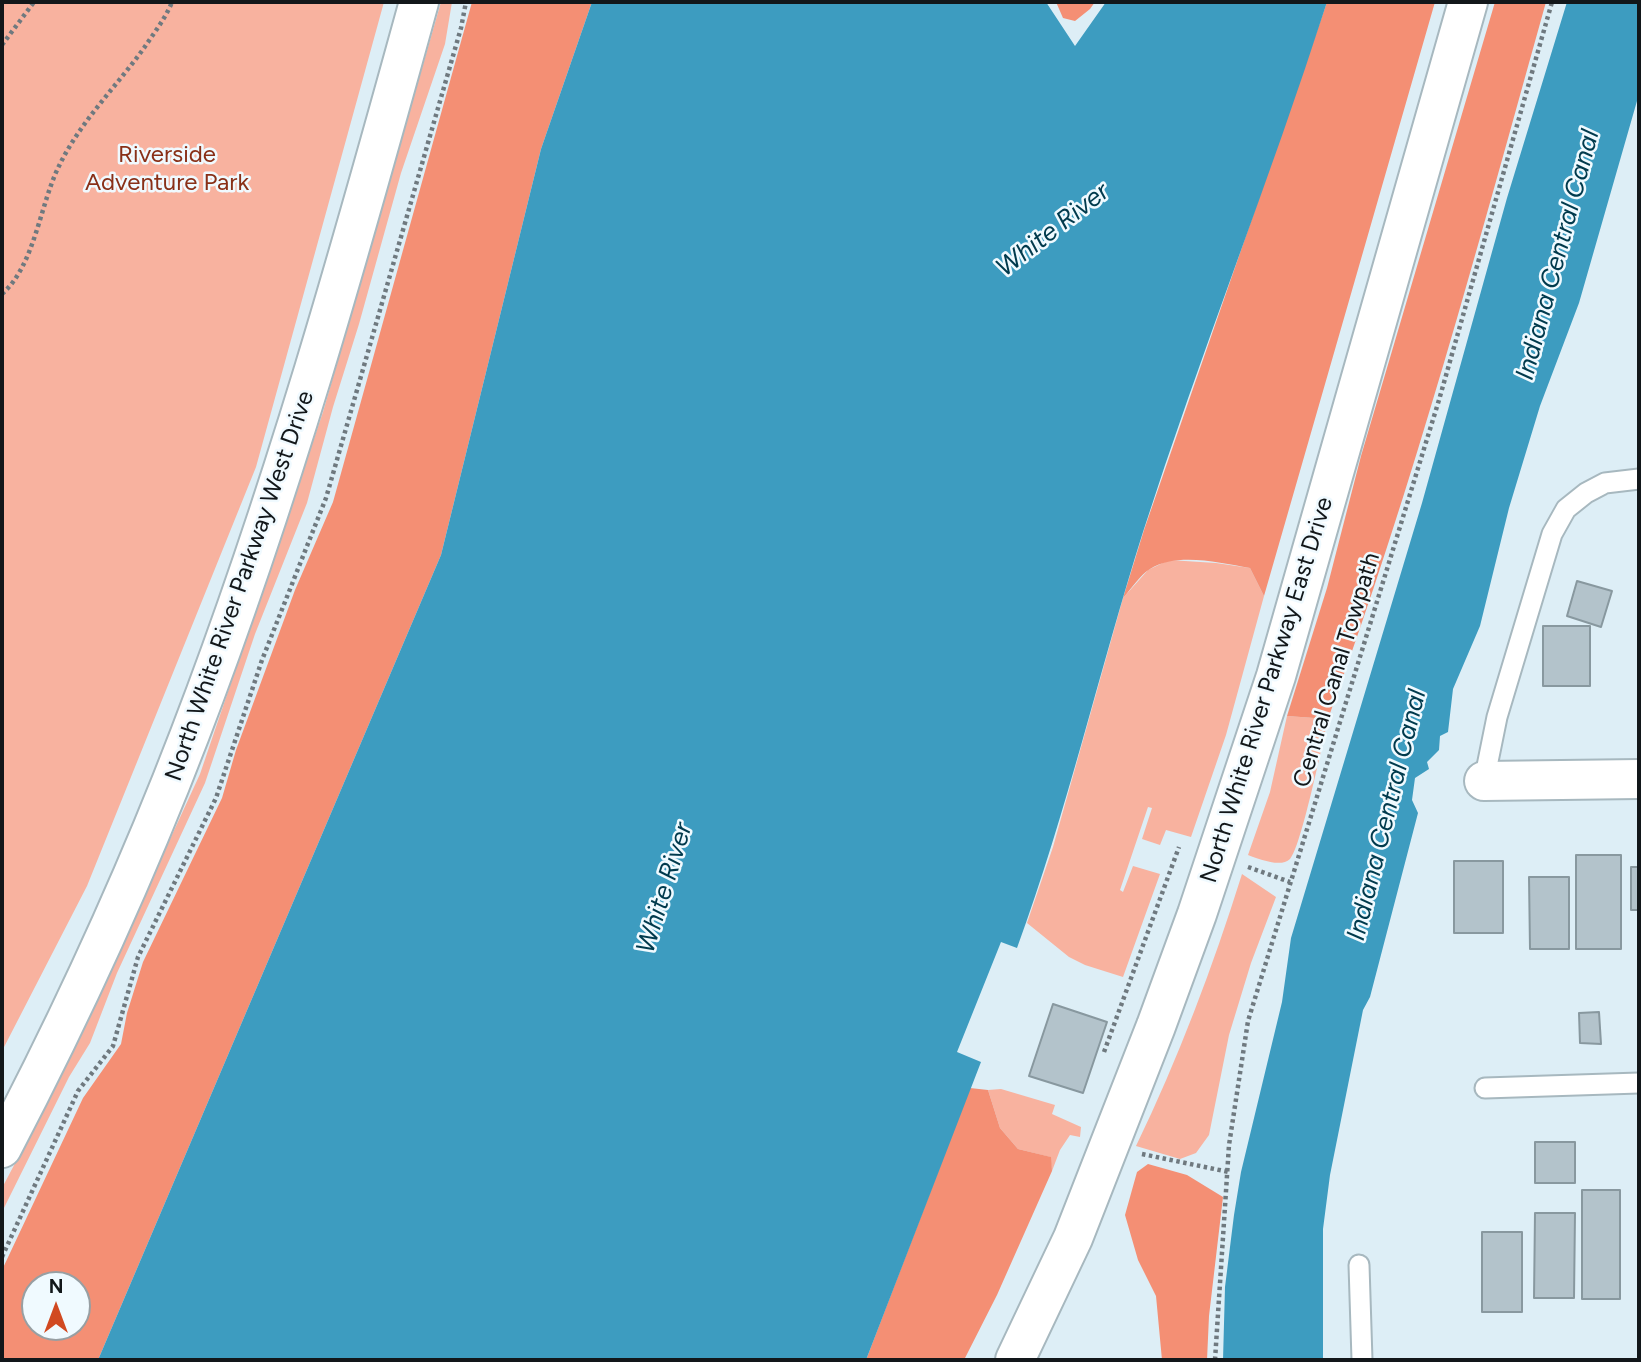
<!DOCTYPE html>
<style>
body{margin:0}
#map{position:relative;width:1641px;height:1362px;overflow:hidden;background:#ddeef6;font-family:Figtree,sans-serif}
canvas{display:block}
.frame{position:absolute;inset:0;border:4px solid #12171a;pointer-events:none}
.north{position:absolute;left:21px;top:1271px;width:70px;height:70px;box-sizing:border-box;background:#f0faff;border:2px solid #979fa3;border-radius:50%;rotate:0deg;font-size:19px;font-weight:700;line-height:28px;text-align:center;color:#12171a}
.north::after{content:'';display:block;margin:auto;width:24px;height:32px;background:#d14921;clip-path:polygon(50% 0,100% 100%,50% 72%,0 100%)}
</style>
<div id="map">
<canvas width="1641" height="1362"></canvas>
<div class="frame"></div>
<div class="north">N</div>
</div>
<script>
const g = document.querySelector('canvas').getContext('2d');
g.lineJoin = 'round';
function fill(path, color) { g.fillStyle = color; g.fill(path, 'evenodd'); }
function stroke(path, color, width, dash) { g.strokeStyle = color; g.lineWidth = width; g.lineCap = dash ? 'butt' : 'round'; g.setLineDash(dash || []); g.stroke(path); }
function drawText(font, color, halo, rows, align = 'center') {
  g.font = font + ' Figtree,sans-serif'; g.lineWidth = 5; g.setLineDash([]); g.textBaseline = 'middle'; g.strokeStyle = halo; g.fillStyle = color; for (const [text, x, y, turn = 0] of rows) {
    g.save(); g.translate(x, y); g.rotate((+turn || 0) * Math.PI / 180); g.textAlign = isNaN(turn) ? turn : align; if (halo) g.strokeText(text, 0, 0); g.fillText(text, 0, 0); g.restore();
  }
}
const green = new Path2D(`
 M2,2H384L256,467L87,886L2,1051Z
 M441,2H452L445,44L401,173L359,324L333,407L307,503L255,634L205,783L117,973L90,1043L69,1077L2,1212V1188L60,1078L200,774L323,412Z
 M1169,560L1216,563L1250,568L1264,596L1226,735L1191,837L1166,830L1160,845L1142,839L1152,808L1148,807L1120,890L1123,892L1133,866L1160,874L1123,977L1085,965L1069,957L1027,923L1053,847L1123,598L1148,570Z
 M1287,716L1328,719C1323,741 1301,848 1290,859C1281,868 1259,859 1248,855L1270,792Z
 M1242,874L1276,897L1251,963L1229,1035L1209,1135L1196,1153L1180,1159L1136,1146C1178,1059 1213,967 1242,874Z
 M1001,1089L1055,1105L1052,1114L1081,1127L1080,1137L1070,1135L1060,1150L1052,1171L1050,1157L1018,1149L1000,1128L988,1090Z`);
const forest = new Path2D(`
 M472,2H592L541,149L441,555L98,1360H2V1270L83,1098L121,1044L127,1013L143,962L222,798L236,750L295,590L333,502ZM35,1285H77V1327H35Z
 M1056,2H1095L1090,9L1075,21L1063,18Z
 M1327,2H1435L1264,596L1250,568C1219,563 1178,552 1150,569C1140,575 1131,589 1123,598L1144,530Z
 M1495,2H1546C1479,242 1414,484 1328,719L1287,716L1327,588L1361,456Z
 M970,1088L988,1090L1000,1128L1018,1149L1051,1157L1052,1171L997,1295L964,1360H866Z
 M1148,1164L1187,1175L1223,1197L1209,1316L1207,1360H1162L1156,1296L1138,1260L1125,1215L1137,1172Z`);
const water = new Path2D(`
 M592,2H1046L1075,46L1106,2H1327C1270,180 1200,354 1143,532C1099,671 1067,812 1017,948L1001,942L957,1052L981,1062L866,1360H98L441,555L541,149Z
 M1567,2H1639V94L1579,303L1540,406L1509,508L1480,626L1453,689L1448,732L1440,736L1439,750L1427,762L1429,769L1415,778L1412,800L1418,813L1370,997L1363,1010L1330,1175L1323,1229V1360H1223L1225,1287L1234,1215L1241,1172L1282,1002L1291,938L1422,503L1507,198Z`);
const building = new Path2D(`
 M1577,581L1612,591L1601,627L1567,616Z
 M1543,626H1590V686H1543Z
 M1576,855H1621V949H1576Z
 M1454,861H1503V933H1454Z
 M1631,867H1639V910H1631Z
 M1529,877H1569V949H1530Z
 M1053,1004L1107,1022L1083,1093L1029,1076Z
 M1599,1012L1601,1044L1580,1043L1579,1013Z
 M1535,1142H1575V1183H1535Z
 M1582,1190H1620V1299H1582Z
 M1535,1213H1575L1574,1298H1534Z
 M1482,1232H1522V1312H1482Z`);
const path = new Path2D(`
 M2,45L34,2
 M2,294C35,265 40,204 59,166C80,122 116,87 144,48C154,33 165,19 172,2
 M1248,867L1290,882
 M1104,1052L1179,847
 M1142,1154L1229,1172
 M2,1257L78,1091L113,1046L138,957L216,798L262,660L326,498L461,28L466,2
 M1215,1360L1229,1145L1248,1021L1439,400L1552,2`);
const service = new Path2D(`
 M1484,781L1497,717L1552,534L1566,509L1586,493L1605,483L1639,479
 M1485,1088L1639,1083
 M1359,1265L1362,1360`);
const minor = new Path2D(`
 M1484,781L1639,779
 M1015,1360L1073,1238L1156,1026L1197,914L1276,676L1468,2`);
const tertiary = new Path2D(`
 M2,1148C72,1014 136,875 190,734C282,495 351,249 419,2`);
const parkNames = [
 ["Riverside",167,155],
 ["Adventure Park",167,183]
];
const streetNames = [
 ["North White River Parkway West Drive",240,586,-71],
 ["Central Canal Towpath",1337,670,-73],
 ["North White River Parkway East Drive",1267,690,-73]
];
const waterNames = [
 ["White River",1053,230,-38],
 ["Indiana Central Canal",1558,255,-75],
 ["Indiana Central Canal",1387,815,-76],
 ["White River",665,888,-73]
];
fill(green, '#f8b29f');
fill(forest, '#f48f74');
fill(water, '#3d9cc0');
fill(building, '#b3c3cb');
stroke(building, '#88989f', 2);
stroke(service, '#a7b8bf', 23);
stroke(minor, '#a7b8bf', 42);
stroke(tertiary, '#a7b8bf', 42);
stroke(path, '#6f797f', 4.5, [3.5, 3.5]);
stroke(service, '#fff', 19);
stroke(minor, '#fff', 38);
stroke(tertiary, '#fff', 38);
drawText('24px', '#893018', '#f0faff', parkNames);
drawText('24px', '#12171a', '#f0faff', streetNames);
drawText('italic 26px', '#003a4d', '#f0faff', waterNames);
</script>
